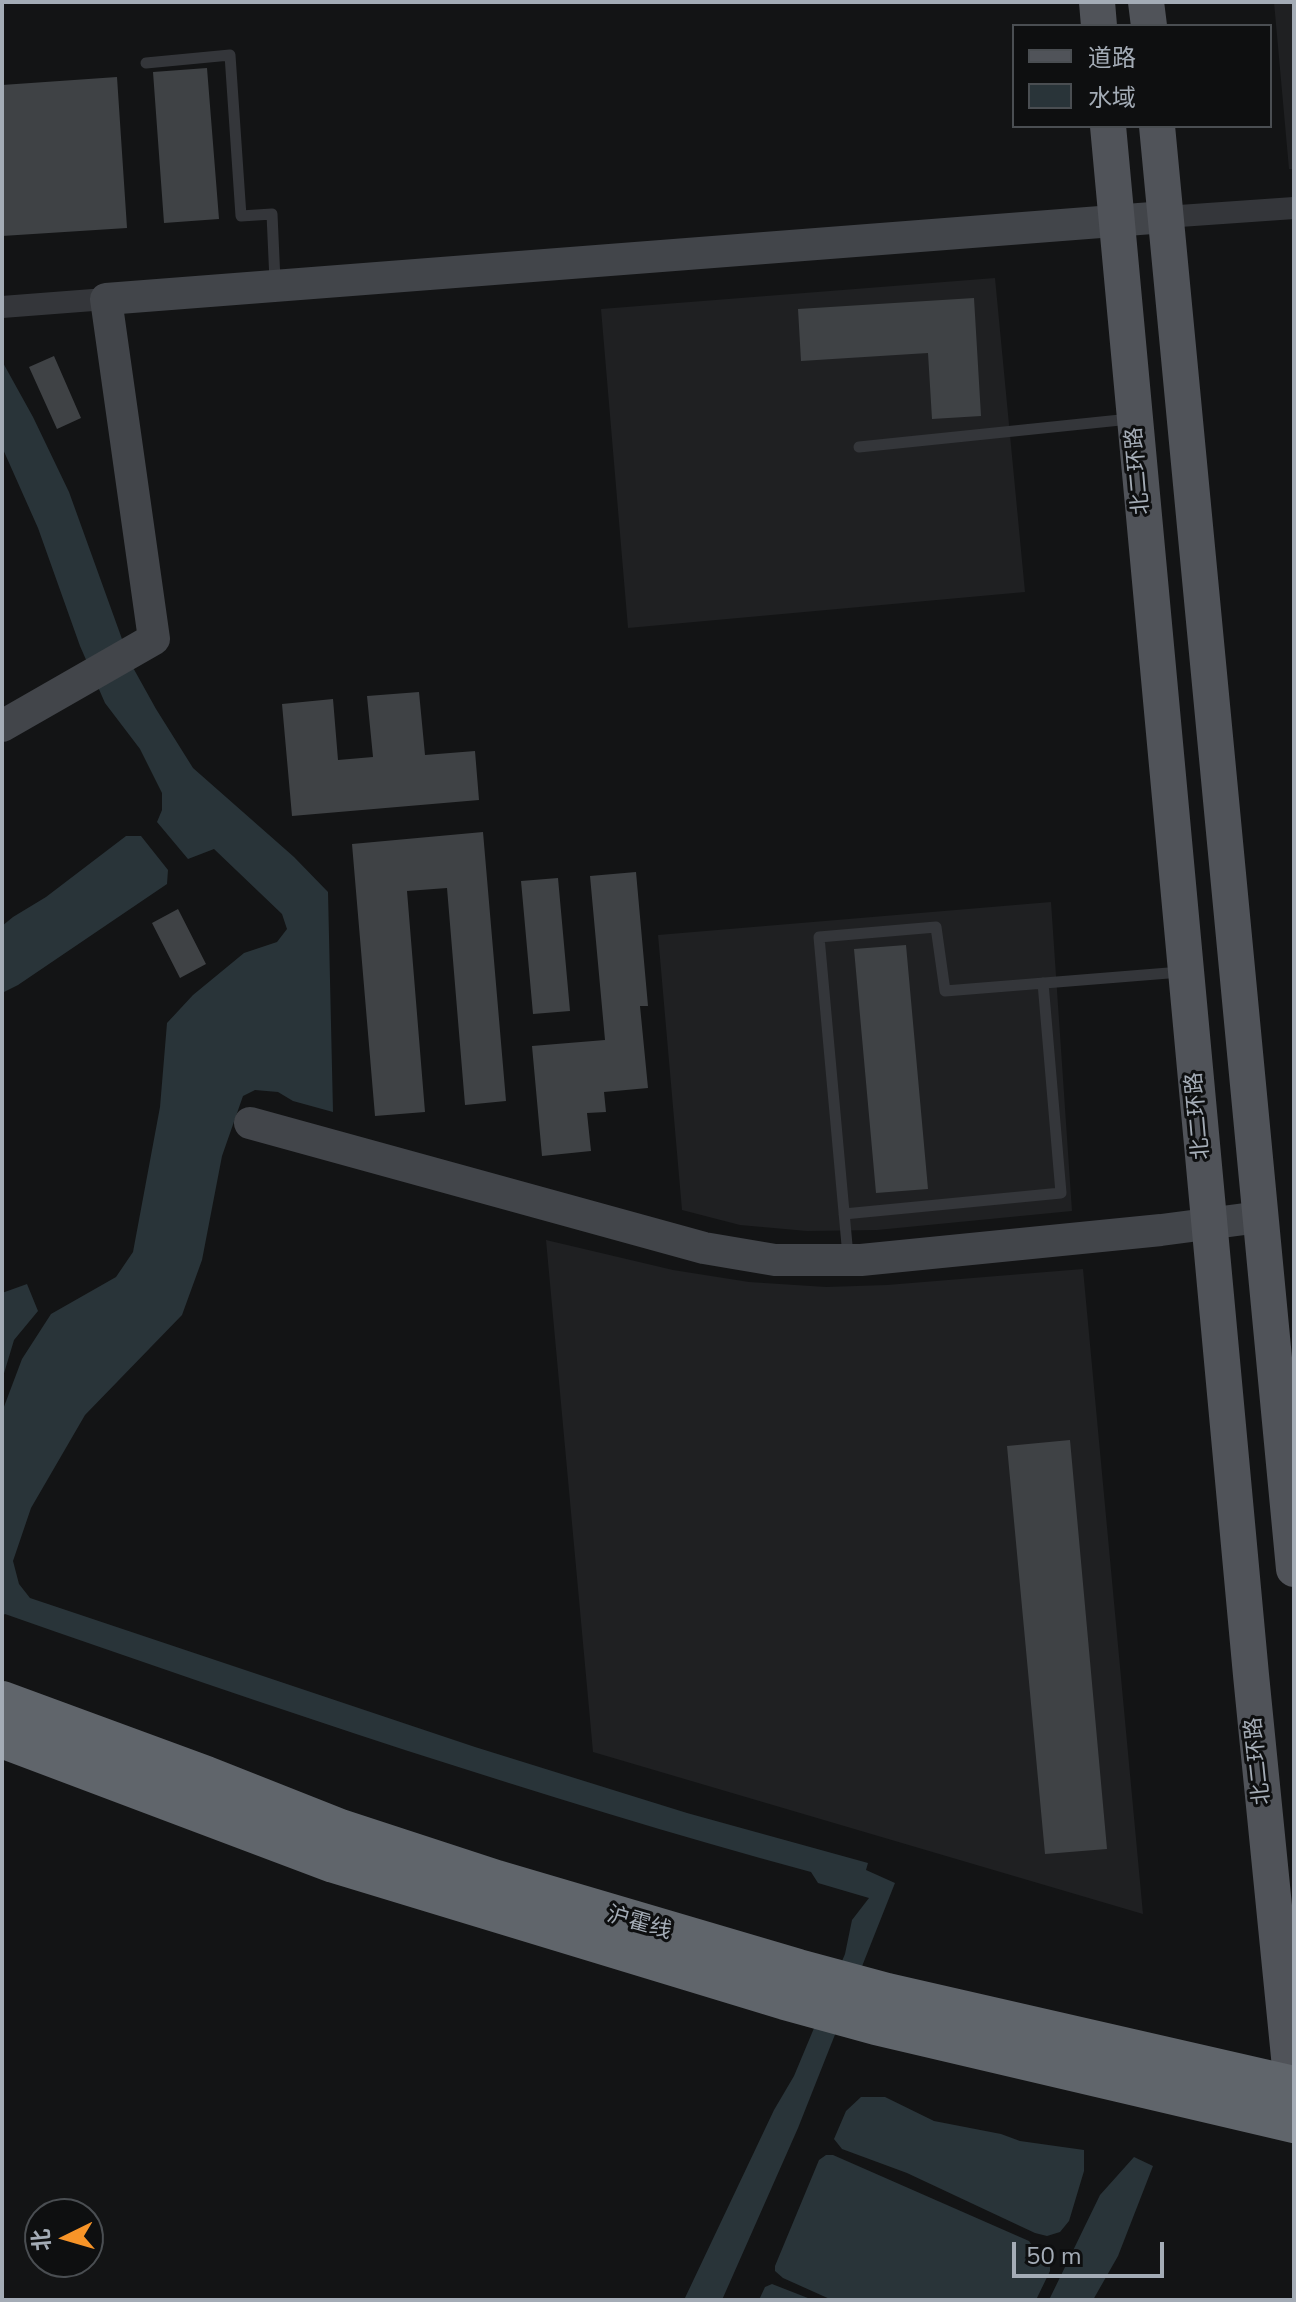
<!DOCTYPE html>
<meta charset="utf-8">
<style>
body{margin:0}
#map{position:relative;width:1296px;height:2302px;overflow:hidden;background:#131415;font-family:"Nunito Sans","Noto Sans SC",sans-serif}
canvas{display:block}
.frame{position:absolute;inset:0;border:4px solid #a4acb6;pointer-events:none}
.legend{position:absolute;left:1012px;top:24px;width:260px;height:104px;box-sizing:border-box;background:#0e0f10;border:2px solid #4a4e52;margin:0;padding:10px 14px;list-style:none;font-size:24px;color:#a4acb6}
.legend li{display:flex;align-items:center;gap:16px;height:40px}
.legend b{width:40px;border:2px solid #4a4e52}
.north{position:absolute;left:24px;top:2198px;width:80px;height:80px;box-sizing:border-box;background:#0e0f10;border:2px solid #4a4e52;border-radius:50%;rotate:265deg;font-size:22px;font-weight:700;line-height:32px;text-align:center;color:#a4acb6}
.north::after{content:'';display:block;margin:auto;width:28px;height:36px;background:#f89428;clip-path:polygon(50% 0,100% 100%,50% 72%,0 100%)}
.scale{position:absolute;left:1012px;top:2242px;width:152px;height:36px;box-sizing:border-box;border:4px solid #a4acb6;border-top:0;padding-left:10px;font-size:24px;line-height:28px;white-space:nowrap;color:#a4acb6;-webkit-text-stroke:6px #0e0f10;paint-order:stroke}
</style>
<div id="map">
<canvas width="1296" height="2302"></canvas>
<div class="frame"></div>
<ul class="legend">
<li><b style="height:10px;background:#505359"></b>道路</li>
<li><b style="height:22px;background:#293439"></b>水域</li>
</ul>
<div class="north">北</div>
<div class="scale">50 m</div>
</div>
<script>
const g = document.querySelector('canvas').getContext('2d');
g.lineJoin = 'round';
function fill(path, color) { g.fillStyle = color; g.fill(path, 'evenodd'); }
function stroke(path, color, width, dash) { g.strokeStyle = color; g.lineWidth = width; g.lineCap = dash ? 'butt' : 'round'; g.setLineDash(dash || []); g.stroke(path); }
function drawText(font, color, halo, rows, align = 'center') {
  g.font = font + ' "Nunito Sans","Noto Sans SC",sans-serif'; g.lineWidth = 6; g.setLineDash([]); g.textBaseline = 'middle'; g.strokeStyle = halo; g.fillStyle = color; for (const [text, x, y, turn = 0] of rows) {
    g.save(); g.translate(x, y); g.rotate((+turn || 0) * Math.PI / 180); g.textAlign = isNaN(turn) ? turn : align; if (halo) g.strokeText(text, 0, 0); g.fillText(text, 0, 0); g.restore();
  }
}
const built = new Path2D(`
 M1274,2H1294V169H1289Z
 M995,278L1025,592L628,628L601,309Z
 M1051,902L1072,1211L877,1230L807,1231L740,1225L682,1210L658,935Z
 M546,1240L673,1270L749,1282L826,1287L887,1285L1083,1269L1143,1914L593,1752Z`);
const water = new Path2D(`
 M2,361L33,417L69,492L131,664L156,709L193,768L294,857L328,892L333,1112L293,1101L278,1092L255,1090L243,1096L222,1156L202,1260L182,1315L85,1415L31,1508L13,1561L19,1584L30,1598L475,1747L687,1813L868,1863L866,1870L895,1883L798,2128L722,2300H684L774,2110L794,2076L845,1954L852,1920L869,1898L818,1883L811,1872C539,1798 271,1707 5,1614L2,1616V1412L22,1359L51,1314L116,1277L133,1252L160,1107L167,1023L193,995L244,953L277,942L287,929L282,914L214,849L188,859L157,822L162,810V793L140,749L105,703L80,646L38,528L2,447Z
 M126,836H141L168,870L167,884L18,985L2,993V926L13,917L46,897Z
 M27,1284L38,1311L14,1340L2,1380V1293Z
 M861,2097H885L934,2121L1001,2134L1020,2141L1084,2150V2171L1069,2221L1060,2232L1047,2236L1035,2233L907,2173L842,2149L834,2139L846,2111Z
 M826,2155H833L1029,2241L1038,2254L1050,2262V2271L1036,2300H832L783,2278L775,2271V2266L819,2160Z
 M1134,2157L1153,2166L1118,2256L1093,2300H1049L1100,2195Z
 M772,2284L813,2300H759L765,2287Z`);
const building = new Path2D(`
 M207,68L219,219L164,223L153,72Z
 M117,77L127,228L2,236V85Z
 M974,298L981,416L932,419L928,353L801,361L798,309Z
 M54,356L81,418L57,429L29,367Z
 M419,692L425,755L475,751L479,800L292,816L282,704L333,699L338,760L373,757L367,696Z
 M483,832L506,1101L465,1105L447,888L407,891L425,1112L375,1116L352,844Z
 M636,872L648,1006H640L648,1088L604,1092L606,1112L587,1113L591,1151L542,1156L532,1046L605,1040L590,876Z
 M558,878L570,1011L533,1014L521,881Z
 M178,909L206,964L180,978L152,923Z
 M906,945L928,1189L876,1193L854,949Z
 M1070,1440L1107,1849L1045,1854L1007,1446Z`);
const lane = new Path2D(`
 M146,63L230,55L241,216L272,214L275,281
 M859,447L1130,419
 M844,1214L1061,1193L1043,983
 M848,1256L819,937L936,927L945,991L1181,972`);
const street = new Path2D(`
 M1165,217L1294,208
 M2,307L106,299`);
const secondary = new Path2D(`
 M2,726L154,639L106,299L1165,217
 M250,1123L704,1248L775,1260H861L1161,1230L1260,1217`);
const primary = new Path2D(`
 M1097,2L1099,26
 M1146,2L1149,26
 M1108,126L1251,1675L1292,2087
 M1157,126L1294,1569`);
const highway = new Path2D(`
 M2,1702L206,1777L340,1830L496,1881L798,1970L887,1994L1294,2087
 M2,1737L334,1862L785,1999L876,2024L1294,2122`);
const streetNames = [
 ["北二环路",1139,471,-95],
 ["北二环路",1199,1116,-95],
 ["北二环路",1259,1761,-96],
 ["沪霍线",639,1924,16]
];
fill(built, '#1f2022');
fill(water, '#293439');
fill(building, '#3f4245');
stroke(lane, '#34363a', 11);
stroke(street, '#34363a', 22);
stroke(secondary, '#42454a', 32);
stroke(primary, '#505359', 36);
stroke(highway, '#60656b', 42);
drawText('22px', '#a4acb6', '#0e0f10', streetNames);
</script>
